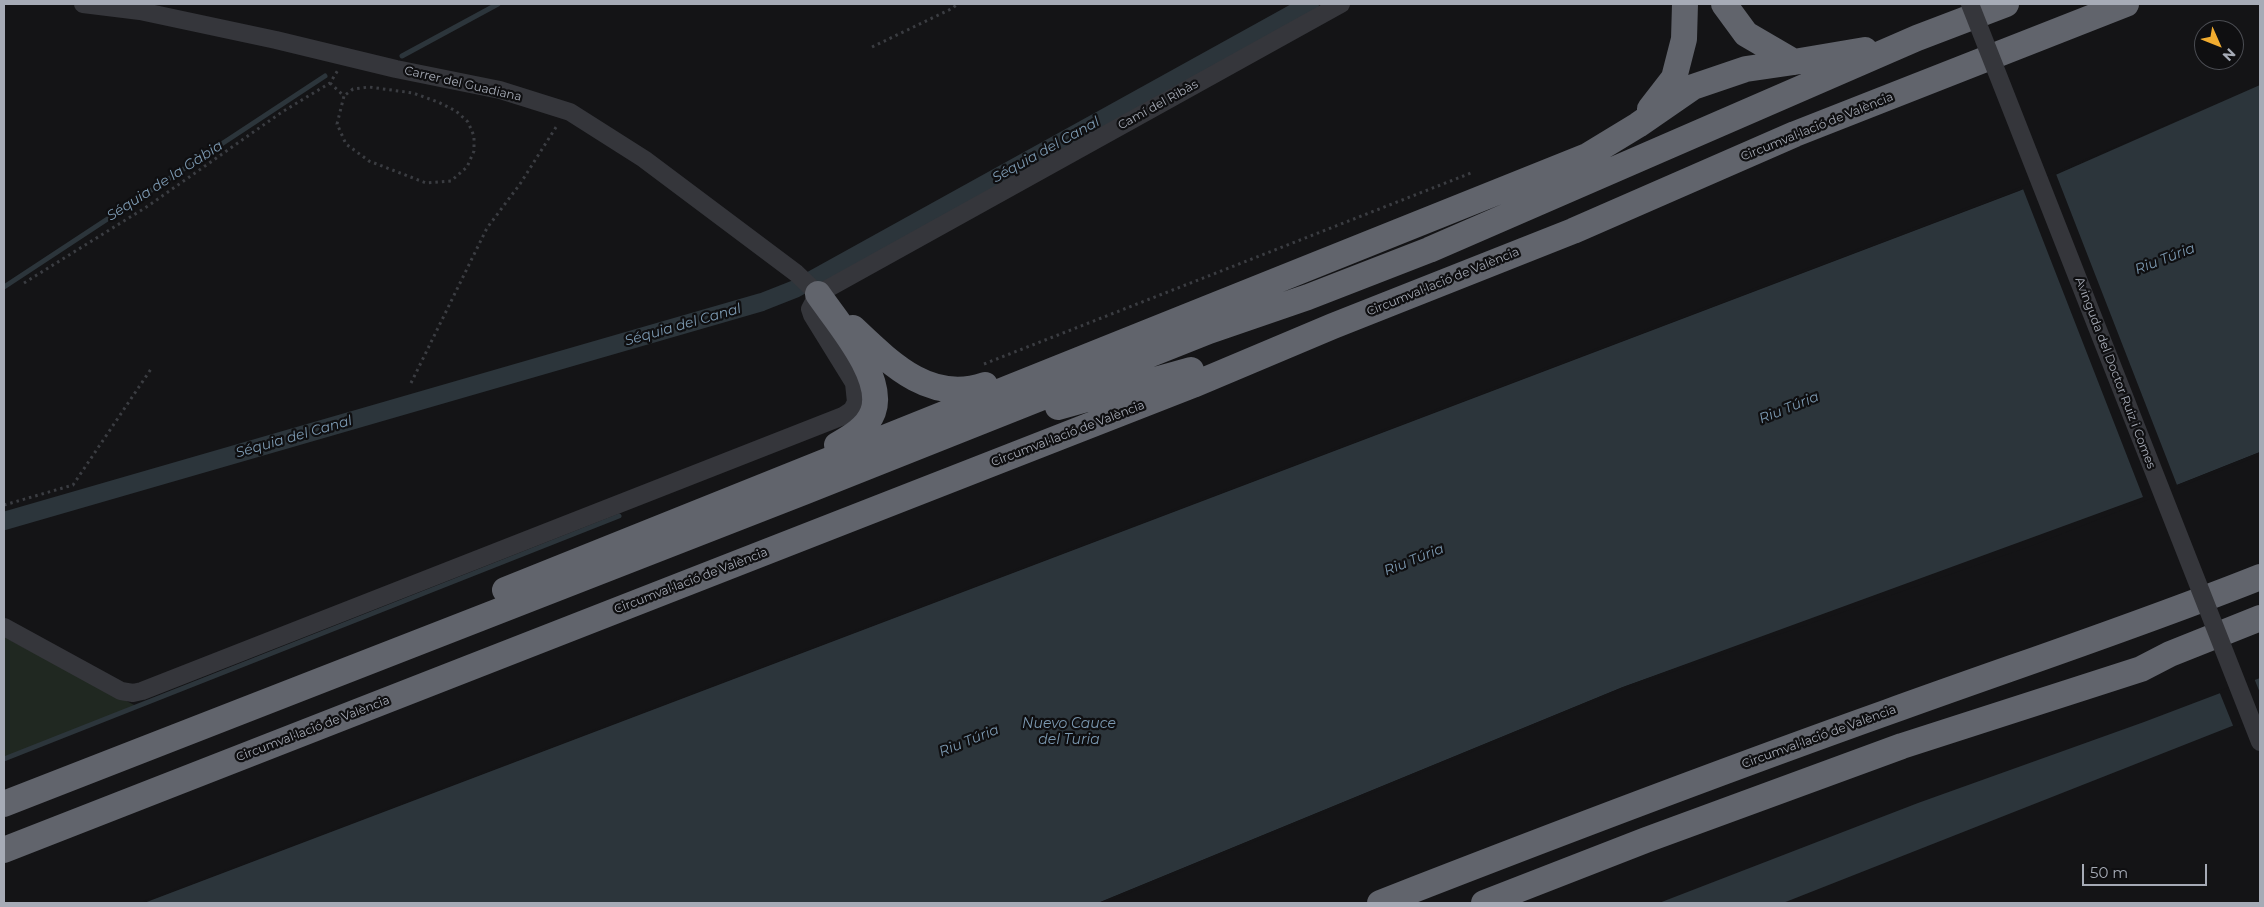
<!DOCTYPE html>
<meta charset="utf-8">
<style>
body{margin:0}
#map{position:relative;width:2264px;height:907px;overflow:hidden;background:#141416;font-family:Montserrat,sans-serif}
canvas{display:block}
.frame{position:absolute;inset:0;border:5px solid #a6abb6;pointer-events:none}
.north{position:absolute;left:2194px;top:20px;width:50px;height:50px;box-sizing:border-box;background:#0f0f11;border:1px solid #4b4d53;border-radius:50%;rotate:134deg;font-size:14px;font-weight:700;line-height:20px;text-align:center;color:#a6abb6}
.north::after{content:'';display:block;margin:auto;width:18px;height:22px;background:#f1ac30;clip-path:polygon(50% 0,100% 100%,50% 72%,0 100%)}
.scale{position:absolute;left:2082px;top:864px;width:125px;height:22px;box-sizing:border-box;border:2px solid #a6abb6;border-top:0;padding-left:6px;font-size:15px;line-height:18px;white-space:nowrap;color:#a6abb6;-webkit-text-stroke:4px #0f0f11;paint-order:stroke}
</style>
<div id="map">
<canvas width="2264" height="907"></canvas>
<div class="frame"></div>
<div class="north">N</div>
<div class="scale">50 m</div>
</div>
<script>
const g = document.querySelector('canvas').getContext('2d');
g.lineJoin = 'round';
function fill(path, color) { g.fillStyle = color; g.fill(path, 'evenodd'); }
function stroke(path, color, width, dash) { g.strokeStyle = color; g.lineWidth = width; g.lineCap = dash ? 'butt' : 'round'; g.setLineDash(dash || []); g.stroke(path); }
function drawText(font, color, halo, rows, align = 'center') {
  g.font = font + ' Montserrat,sans-serif'; g.lineWidth = 4.5; g.setLineDash([]); g.textBaseline = 'middle'; g.strokeStyle = halo; g.fillStyle = color; for (const [text, x, y, turn = 0] of rows) {
    g.save(); g.translate(x, y); g.rotate((+turn || 0) * Math.PI / 180); g.textAlign = isNaN(turn) ? turn : align; if (halo) g.strokeText(text, 0, 0); g.fillText(text, 0, 0); g.restore();
  }
}
const green = new Path2D(`
 M4,637L138,707L4,759Z`);
const water = new Path2D(`
 M2260,85V452L2033,542L1623,687L1098,903H144L2019,191Z
 M2260,678V715L1783,903H1659L1918,803L2144,722Z`);
const pier = new Path2D(`
 M2179,119L2056,174L2177,485L2260,452V455L2034,545L1624,689L1105,903H1098L1623,687L2143,497L2023,189L142,903L143,901L2018,188Z
 M2254,678L2260,693V718L2234,728L2219,691Z`);
const stream = new Path2D(`
 M402,56L498,4
 M4,287L325,76
 M4,759L619,516`);
const canal = new Path2D(`
 M4,521L762,302L795,289L1310,4`);
const path = new Path2D(`
 M872,47L953,8L957,4
 M330,83L344,96L337,124L346,144L369,161L426,183L451,181L467,167L474,151V136L468,122L456,111L438,102L413,93L369,87L353,89L344,96
 M24,283L148,206L282,112L330,83L338,70
 M984,364L1471,173
 M411,383L487,228L520,184L558,124
 M4,505L73,485L151,369`);
const minor = new Path2D(`
 M83,4L140,11L276,40L396,69L500,90L570,112L644,159L796,273L818,294
 M818,294L1341,4
 M4,627L121,691L133,693L142,691L843,416L852,410L856,402L854,383L812,315L810,309L818,294`);
const highway = new Path2D(`
 M1724,4L1746,34L1794,62L1865,50
 M1650,109L1674,78L1684,39L1685,4
 M818,294C837,322 886,377 873,412C867,428 851,437 837,445
 M853,328C890,363 930,404 985,385
 M1058,407L1191,370
 M505,590L1587,156L1638,125L1693,87L1746,69L1794,62
 M4,804L804,492L1209,331L1308,297L1429,250L1917,38L2006,4
 M4,850L1193,385L1333,326L1573,231L1795,134L2126,4
 M1380,903C1549,837 1717,773 1888,712C2012,667 2137,626 2260,577
 M1484,903L1646,840L1902,746L2141,669L2170,654L2260,618`);
const minorBridge = new Path2D(`
 M1970,4L2260,742`);
const streetNames = [
 ["Carrer del Guadiana",463,84,13],
 ["Camí del Ribàs",1158,105,-29],
 ["Circumval·lació de València",1817,127,-22],
 ["Circumval·lació de València",1443,282,-22],
 ["Avinguda del Doctor Ruiz i Comes",2115,373,69],
 ["Circumval·lació de València",1068,434,-21],
 ["Circumval·lació de València",691,581,-21],
 ["Circumval·lació de València",313,729,-21],
 ["Circumval·lació de València",1819,737,-20]
];
const waterNames = [
 ["Séquia del Canal",1046,150,-29],
 ["Séquia de la Gàbia",165,181,-33],
 ["Riu Túria",2165,259,-21],
 ["Séquia del Canal",683,325,-16],
 ["Riu Túria",1789,408,-22],
 ["Séquia del Canal",294,437,-16],
 ["Riu Túria",1414,560,-22],
 ["Nuevo Cauce",1069,724],
 ["del Turia",1069,740],
 ["Riu Túria",969,741,-22]
];
fill(green, '#202821');
fill(water, '#2c353b');
fill(pier, '#141416');
stroke(stream, '#2c353b', 5);
stroke(canal, '#2c353b', 18);
stroke(path, '#3b3d42', 3, [2.5, 4]);
stroke(minor, '#35363b', 18);
stroke(highway, '#61646c', 26);
stroke(minorBridge, '#35363b', 18);
drawText('12px', '#a6abb6', '#0f0f11', streetNames);
drawText('italic 14px', '#7c99b1', '#0f0f11', waterNames);
</script>
